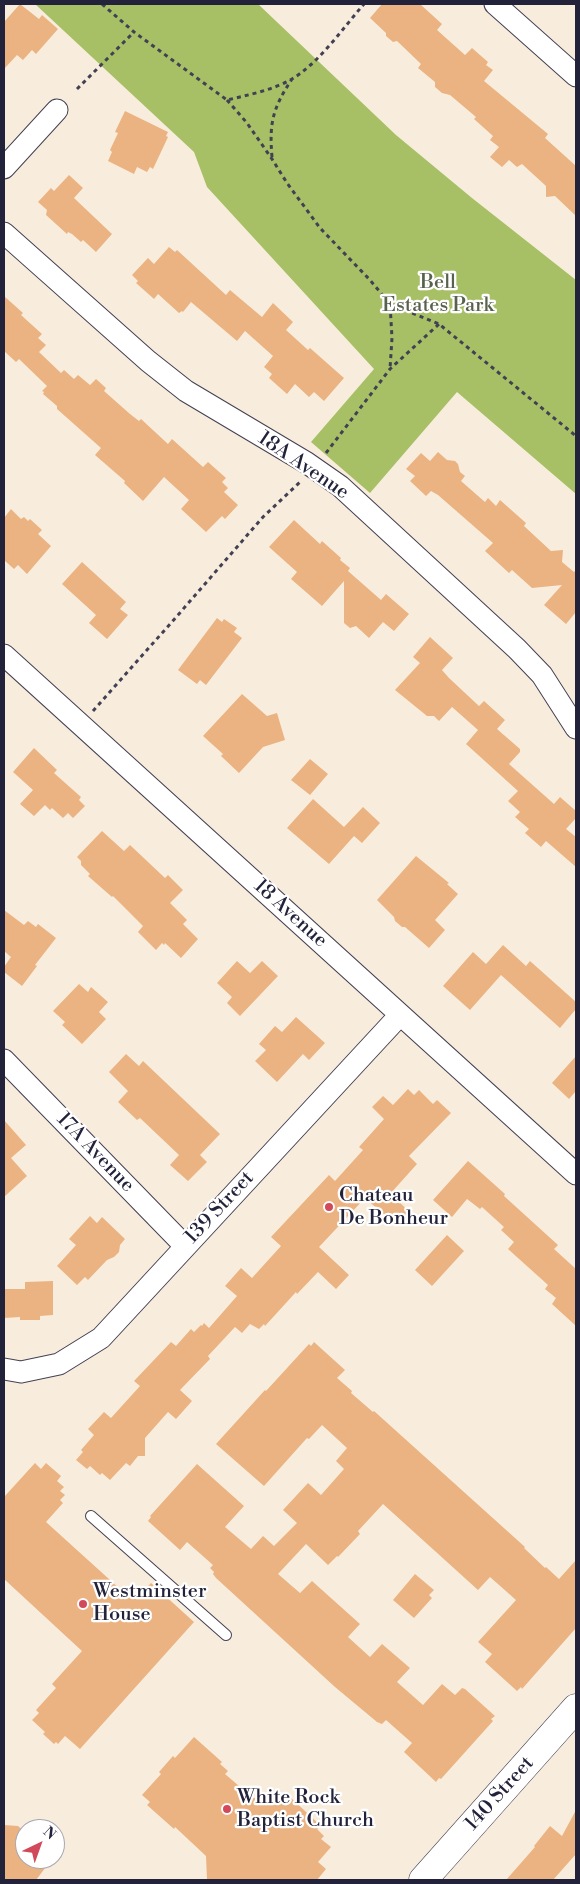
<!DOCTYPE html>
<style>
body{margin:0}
#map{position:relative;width:580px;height:1884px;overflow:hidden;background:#f8eddd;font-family:"Libre Bodoni",serif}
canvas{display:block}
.frame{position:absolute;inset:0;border:5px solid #22223b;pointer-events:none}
.north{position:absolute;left:15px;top:1819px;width:50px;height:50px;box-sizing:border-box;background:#fff;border:1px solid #a7a7b1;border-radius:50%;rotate:42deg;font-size:14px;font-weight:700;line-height:20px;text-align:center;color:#22223b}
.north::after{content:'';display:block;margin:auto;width:18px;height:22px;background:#d1495b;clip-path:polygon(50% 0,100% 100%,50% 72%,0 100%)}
</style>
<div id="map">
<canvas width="580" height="1884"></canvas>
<div class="frame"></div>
<div class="north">N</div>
</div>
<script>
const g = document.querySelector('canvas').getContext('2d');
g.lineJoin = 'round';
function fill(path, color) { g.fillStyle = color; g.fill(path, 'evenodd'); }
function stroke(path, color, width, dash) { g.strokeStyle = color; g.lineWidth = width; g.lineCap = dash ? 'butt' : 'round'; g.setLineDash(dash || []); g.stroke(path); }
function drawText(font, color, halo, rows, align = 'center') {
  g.font = font + ' "Libre Bodoni",serif'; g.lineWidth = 4.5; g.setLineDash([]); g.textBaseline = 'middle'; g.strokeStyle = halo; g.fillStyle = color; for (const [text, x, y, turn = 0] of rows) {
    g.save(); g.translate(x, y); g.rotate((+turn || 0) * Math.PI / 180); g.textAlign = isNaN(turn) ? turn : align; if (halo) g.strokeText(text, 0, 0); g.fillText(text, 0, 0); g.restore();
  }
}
const green = new Path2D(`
 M35,4H258L396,135L472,198L576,280V494L457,392L370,493L311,442L374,369L207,187L194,152Z`);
const building = new Path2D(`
 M20,4L39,19L42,15L58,29L36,54L32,50L23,60L17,55L4,69V22Z
 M382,4H420L442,24L437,30L465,55L472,48L488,62L486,65L493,70L484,81L548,134L545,138L576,166V216L555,196L546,197V186L522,164L517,167L509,160L502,167L490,157L499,147L490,140L493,136L474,119L476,117L450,95L442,93L435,87V82L418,68L421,64L397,41L393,42L386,36V33L370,18Z
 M125,111L168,132L166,136L168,137L153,169L150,167L147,172L137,167L134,174L108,161L112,152L110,150L118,133L115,132Z
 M69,175L83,188L74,198L112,234L96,252L83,240L81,242L72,234L68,232L67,234L46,215L47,210L38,202L51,188L54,191Z
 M169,247L175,252L177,250L226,295L230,290L262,317L273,303L293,322L286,330L308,350L310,348L344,378L324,401L314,392L309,397L295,384L287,394L269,378L272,374L264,367L273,356L245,331L237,341L191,302L183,312L182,311L179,313L158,294L154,299L136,283L138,281L132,275L148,258L154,264Z
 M4,296L23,313L21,315L42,334L38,338L46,345L39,352L61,373L64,370L74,379L78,375L90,385L96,379L106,388L104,391L130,414L139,421L141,419L168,444L172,439L203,467L208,462L226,478L222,482L228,488L224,492L238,505L225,519L222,516L206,532L181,509L189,500L164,477L143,501L124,483L125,481L95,455L101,448L57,409V406L43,394L44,392L42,391L47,386L19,359L16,362L4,351Z
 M438,452L447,460L455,461L458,464L460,472L465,476L461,481L485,502L488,498L496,506L500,500L526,523L524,526L551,551L563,550L562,562L574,572L576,570V612L566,624L544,605L562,585L532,588L512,570L509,573L485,551L493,543L438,495L431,491L426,496L410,481L415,476L406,469L421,453L430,461Z
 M11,509L21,519L24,517L28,521L30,519L42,530L38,534L51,546L27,574L18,565L14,569L4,560V518Z
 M294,520L320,544L322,541L341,558L340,560L350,568L348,571L381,600L386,594L409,614L394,631L383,622L369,638L356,626L350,628L344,623V581L322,606L291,579L297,572L269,547Z
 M82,562L126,602L120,609L128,615L107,639L89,623L96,615L62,584Z
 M217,618L222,622L224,619L237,628L234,632L242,638L206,685L200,680L197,684L178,670Z
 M430,637L453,658L442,670L449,678L479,706L484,701L505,720L497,729L520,749V752L509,764L554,804L560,797L576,811V818L566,829L576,837V867L546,841L541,847L525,833L529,829L515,817L520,812L508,801L518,791L466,744L478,730L452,707L439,721L434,716H427L395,690L420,663L413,657Z
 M242,694L267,716L277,713L285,740L263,747L239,773L221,756L223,754L203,736Z
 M34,748L57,770L54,773L81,797L79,800L85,806L73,818L68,813L63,818L52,808L50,810L45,805L34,816L20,804L33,790L13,772Z
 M310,759L328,774L310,795L291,780Z
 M313,799L344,827L363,807L380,823L362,843L354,836L329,864L287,828Z
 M102,831L124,851L130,845L165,878L168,875L183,890L170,903L187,920L183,924L198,939L181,958L165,943L164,945L162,943L156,950L138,932L143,926L113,896L112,897L88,876L90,874L81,865V861L77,857Z
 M416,856L449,883L447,884L458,894L435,920L445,930L429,948L405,927H402L395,921L394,917L377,900Z
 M4,910L24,925L28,921L36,927L38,924L56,938L35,965L37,966L22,986L4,972V967L11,957L4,951Z
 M503,945L526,966L530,961L576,1002V1009L560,1028L501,975L470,1010L443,986L473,952L486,964Z
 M237,961L250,973L262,961L278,976L240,1016L227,1003L232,997L217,983Z
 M79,984L88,992L91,987L108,1002L99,1012L106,1019L82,1044L62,1025L65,1022L53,1011Z
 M296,1017L325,1043L309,1060L303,1054L277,1082L255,1061L266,1050L259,1044L275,1026L282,1032Z
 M126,1054L139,1066L143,1061L220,1134L200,1155L207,1162L188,1181L170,1165L179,1155L140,1118L137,1120L118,1102L128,1091L109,1072Z
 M576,1056V1091L569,1099L552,1083Z
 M408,1089L414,1095L419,1090L433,1104L437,1100L451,1113L409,1156L417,1164L390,1194L409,1211L396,1225L365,1198L319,1247L349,1275L336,1289L318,1272L297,1294L296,1292L265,1326L264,1324L259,1329L250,1324L242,1333L235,1327L208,1356L210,1359L180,1390L192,1401L176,1419L168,1412L145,1438V1456H138L130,1466L126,1463L110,1480L102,1473L100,1475L90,1466L87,1469L76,1460L83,1452L81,1450L94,1435L88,1429L104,1412L111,1418L140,1386L134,1381L171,1342L176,1346L191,1329L194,1332L201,1325L202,1326L204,1323L209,1328L237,1296L225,1286L241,1268L252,1278L281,1246L271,1237L329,1175L335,1181L363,1150L359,1147L384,1119L372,1107L383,1096L393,1105Z
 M4,1120L26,1145L11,1158L27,1176L4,1197Z
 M468,1161L505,1194L504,1196L558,1245L554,1249L576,1269V1326L552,1304L556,1298L545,1289L548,1285L508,1249L514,1242L501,1230L504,1227L482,1207L480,1209L467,1199L452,1217L433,1200Z
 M90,1216L97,1223L102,1217L125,1239L120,1245L119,1252L114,1257L107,1260L88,1280L85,1277L77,1285L57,1266L76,1245L69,1239Z
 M447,1235L464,1251L432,1286L415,1270Z
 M53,1281V1315L40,1316V1320H20V1317L4,1318V1289H25V1282Z
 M314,1342L345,1370L337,1378L352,1391L351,1393L373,1412L374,1411L525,1547L524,1548L545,1568L546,1567L559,1579L576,1560V1628L522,1689L521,1687L517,1691L485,1662L492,1654L478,1642L516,1600L490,1577L478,1590L383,1504L358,1531L360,1534L338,1557L337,1556L328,1565L306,1544L278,1574L300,1593L312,1581L360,1624L348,1637L370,1657L382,1644L410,1668L397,1682L423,1705L442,1684L455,1695L462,1688L465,1689L495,1716L491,1719L493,1721L441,1779L439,1778L436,1782L404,1752L412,1743L386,1720L382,1724L377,1722L335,1687L216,1578L213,1574L214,1572L210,1568L213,1565L187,1542L180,1550L148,1521L151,1517L150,1516L197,1464L244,1506L225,1527L251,1549L263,1536L274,1546L297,1523L283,1510L308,1483L321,1495L344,1469L336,1461L347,1448L322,1425L309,1439L307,1438L264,1486L216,1444L265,1390L266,1391L309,1344L311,1346Z
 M35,1463L41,1469L46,1463L61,1476L57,1481L64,1487L60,1491L65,1495L60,1500L63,1503L46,1522L120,1589L122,1586L136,1598L151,1583L194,1622L80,1749L65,1736L58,1744L56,1742L54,1744L43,1734L45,1732L32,1720L39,1713L36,1710L56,1688L52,1684L82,1651L4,1579V1497Z
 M415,1574L434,1590L429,1595L432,1598L414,1618L393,1600Z
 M194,1737L222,1762L220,1764L228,1771L225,1774L253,1798L289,1796L321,1826L317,1829L324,1836L321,1839L331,1847L318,1862L326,1869L317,1880H207L206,1856L175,1827L174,1829L147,1805L150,1802L142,1795L161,1774L159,1772L173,1756L175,1758Z
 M576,1810V1854L553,1880H506L535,1847L534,1846L550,1826L562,1836Z
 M4,1825L18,1826L25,1832V1859H52L36,1880H4Z`);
const path = new Path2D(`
 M102,4L134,32L227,100C248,95 273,90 292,79C320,62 343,28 364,4
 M77,89L134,32
 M227,100L247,123L272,159L287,183L320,228L370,280L390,304L392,338L390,369
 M272,157C269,122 273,108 292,79
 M390,304L439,324L576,436
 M326,453L390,369L439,324
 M93,711L178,615L263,517L300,482`);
const lane = new Path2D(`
 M91,1516L226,1635`);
const street = new Path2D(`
 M495,4L576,76
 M4,168L57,110
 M4,233L148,361L186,391L307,463L340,486L517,649L542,675L576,728
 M4,655L576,1174
 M4,1060L185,1246
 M4,1369L21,1372L59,1364L101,1338L400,1015`);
const secondary = new Path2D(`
 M423,1880L576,1708`);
const markers = [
 [329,1207,5,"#d1495b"],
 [83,1604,5,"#d1495b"],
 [227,1809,5,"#d1495b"]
];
const parkNames = [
 ["Bell",438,283],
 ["Estates Park",438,306]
];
const streetNames = [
 ["18A Avenue",303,466,34],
 ["18 Avenue",290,914,42],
 ["17A Avenue",95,1153,46],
 ["139 Street",220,1208,-47],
 ["140 Street",500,1794,-48]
];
const poiNames = [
 ["Chateau",339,1196],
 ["De Bonheur",339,1219],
 ["Westminster",93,1592],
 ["House",93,1615],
 ["White Rock",237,1798],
 ["Baptist Church",237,1821]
];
fill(green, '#a7c065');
fill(building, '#ebb381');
stroke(lane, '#424053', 12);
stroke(street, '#424053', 23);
stroke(secondary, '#424053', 29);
stroke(path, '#424053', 3, [4, 4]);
stroke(lane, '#fff', 10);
stroke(street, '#fff', 21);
stroke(secondary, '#fff', 28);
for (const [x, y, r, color] of markers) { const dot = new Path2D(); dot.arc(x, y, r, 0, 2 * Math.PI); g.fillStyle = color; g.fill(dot); stroke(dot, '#fff', 2); }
drawText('20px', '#57614c', '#fff', parkNames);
drawText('20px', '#22223b', '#fff', streetNames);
drawText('20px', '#22223b', '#fff', poiNames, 'left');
</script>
